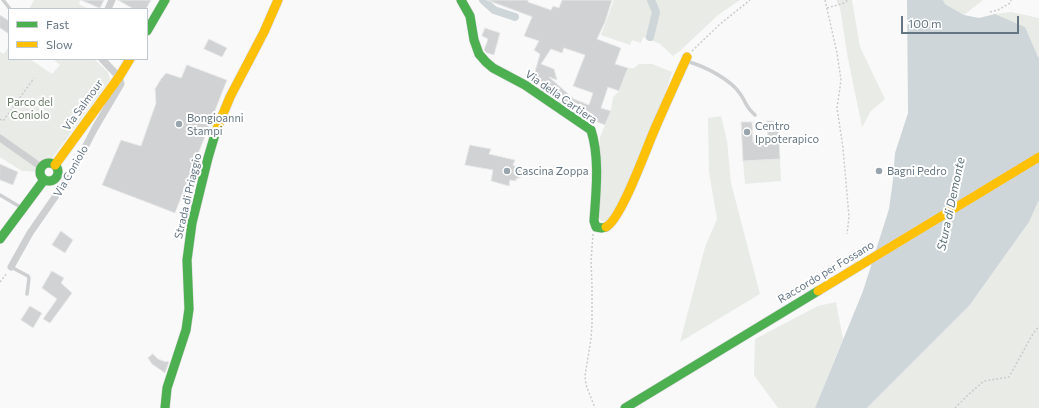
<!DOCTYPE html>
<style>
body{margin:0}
#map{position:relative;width:1039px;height:408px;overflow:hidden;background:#f9f9f9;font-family:Commissioner,sans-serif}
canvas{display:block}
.legend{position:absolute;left:8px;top:8px;width:140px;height:52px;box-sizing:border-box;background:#fff;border:1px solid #c1c8cd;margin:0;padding:5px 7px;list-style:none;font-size:12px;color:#657683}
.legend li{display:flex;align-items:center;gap:8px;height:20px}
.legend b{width:20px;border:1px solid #c1c8cd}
.scale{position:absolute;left:901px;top:16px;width:118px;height:18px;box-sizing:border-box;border:2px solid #657683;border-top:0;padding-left:5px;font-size:12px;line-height:14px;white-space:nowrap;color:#657683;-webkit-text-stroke:3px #fff;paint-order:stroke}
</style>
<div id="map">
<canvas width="1039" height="408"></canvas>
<ul class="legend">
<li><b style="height:5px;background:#4caf50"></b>Fast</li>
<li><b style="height:5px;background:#ffc107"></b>Slow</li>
</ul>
<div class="scale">100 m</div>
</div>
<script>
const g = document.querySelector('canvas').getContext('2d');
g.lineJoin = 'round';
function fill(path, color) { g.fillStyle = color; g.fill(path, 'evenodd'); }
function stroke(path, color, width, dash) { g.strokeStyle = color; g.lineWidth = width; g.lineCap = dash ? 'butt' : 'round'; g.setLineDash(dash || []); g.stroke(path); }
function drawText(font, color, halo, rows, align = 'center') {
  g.font = font + ' Commissioner,sans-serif'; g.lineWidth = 4; g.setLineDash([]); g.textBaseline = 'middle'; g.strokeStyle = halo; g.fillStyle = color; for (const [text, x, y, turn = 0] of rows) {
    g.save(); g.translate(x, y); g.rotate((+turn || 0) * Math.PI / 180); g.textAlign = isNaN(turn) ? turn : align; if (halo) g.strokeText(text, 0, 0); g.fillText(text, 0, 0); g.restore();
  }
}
const green = new Path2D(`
 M34,0H80L79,4L88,9H29Z
 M614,0H740L718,15L680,51L673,56L660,44L643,37L641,43L632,40L630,45L601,35Z
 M836,0H852L860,47L885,99L871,111L862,127L848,59L840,8Z
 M943,0H983L964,15L945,4Z
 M1011,12L1039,18V59L1025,27L995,14Z
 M9,46V59H30L52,74L60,65L53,59H94L108,72L110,80L42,172L22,171L0,157V52L4,54Z
 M639,64H652L672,72C665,97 654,121 644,144C635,168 623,202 606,221H601L599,218L598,164L600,137L611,111L613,97L619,91L628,68H634Z
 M721,116L727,141L731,183L760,294L680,342L705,247L717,219L709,172L708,118Z
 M780,159L781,181L745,184L743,161Z
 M1039,200V408H867L969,306L1029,222Z
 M836,302L843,339L815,408H778L754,375L755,339L818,306Z`);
const water = new Path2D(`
 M907,0H943L945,4L964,15L979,18L995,14L1025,27L1039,59V200L1029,222L969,306L867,408H815L863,291L889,209L893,180L895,153L908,113Z`);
const canal = new Path2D(`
 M483,0L494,10L515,17
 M650,37L656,12L651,0`);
const building = new Path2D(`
 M81,0H104L100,8Z
 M118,0H151L146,9H134Z
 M487,0H528V2L551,10L553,6L559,8L562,0H612L605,22L597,39L621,48L615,64L628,68L619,91L608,87L601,108L611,111L605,125L584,117L559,100L548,89L532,82L540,54L534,50L539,41L524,36L532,17ZM564,48L585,55L573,86L593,93L589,105L574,99L549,77L557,80L554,69L541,64L551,49L562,53Z
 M0,15L9,21V34L0,28Z
 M485,28L500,33L494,55L487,53L484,50L488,39L482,36Z
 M209,39L227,48L222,57L204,49Z
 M187,65L227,80L175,213L102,185L121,140L141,146L156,103L155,89L161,79L166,73L181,78Z
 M767,121H778L780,159L743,161L741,122H752L753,142H768Z
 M470,145L491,149L489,154L515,160L513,165L518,168L522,172L521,177L516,179V181L510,180L509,186L491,181L493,170L465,165Z
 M0,164L18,172L13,185L0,180Z
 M61,231L73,240L65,253L52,245Z
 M52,271L64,278L61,283L72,293L50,323L43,319L57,299L42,288Z
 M30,306L42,313L33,328L21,320Z
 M153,354L158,359L166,362L167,361L169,362L165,373L152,364L148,358Z`);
const path = new Path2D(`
 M825,0L837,53L841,80L837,108L843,148L849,217L847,234
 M827,8L844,3L848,0
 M990,12L998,10L1010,3L1011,0
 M692,51L719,25L750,0
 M0,119L3,121L34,78
 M593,234L591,261L592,285V324L591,339L585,376L586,385L595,408
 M0,282L7,273
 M955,408L969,394L984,381L1009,377L1031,337L1039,326`);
const lane = new Path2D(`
 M3,0L10,9
 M686,61C704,66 731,79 741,95C747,104 745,106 755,115
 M0,195L22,208
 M11,267L28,276L29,278L27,294`);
const street = new Path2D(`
 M108,9L112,0
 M0,138L41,167
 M11,267L30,233L71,174L95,128L121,84L119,77L102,59`);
const fast = new Path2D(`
 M461,0L470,16L474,40L479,54L486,62L493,68L525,85L591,130C600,158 596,192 594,221L596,227L602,228L606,227
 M147,31L165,0
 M40 172a9 9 0 1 1 18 0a9 9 0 1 1-18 0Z
 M0,239L44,180
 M165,408L167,388L186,330L189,309L187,260L192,223L208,158L216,131
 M625,408L818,291`);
const slow = new Path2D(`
 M216,131L230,97L264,32L278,0
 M55,165L119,77L130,59
 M606,227C622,219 648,143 657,124C667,101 677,79 687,57
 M818,291L1039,157`);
const markers = [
 [179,124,4,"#99a4ac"],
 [747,132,4,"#99a4ac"],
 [507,171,4,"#99a4ac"],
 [879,171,4,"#99a4ac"]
];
const streetNames = [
 ["Via della Cartiera",561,97,35],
 ["Via Salmour",83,105,-54],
 ["Via Coniolo",71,171,-60],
 ["Strada di Priaggio",188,196,-77],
 ["Raccordo per Fossano",826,272,-31]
];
const parkNames = [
 ["Parco del",30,102],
 ["Coniolo",30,115]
];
const poiNames = [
 ["Bongioanni",187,118],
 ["Stampi",187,131],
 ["Centro",755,126],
 ["Ippoterapico",755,139],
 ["Cascina Zoppa",515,171],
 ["Bagni Pedro",887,171]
];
const waterNames = [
 ["Stura di Demonte",951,204,-78]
];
fill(green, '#e8ebe6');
fill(water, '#ced6d9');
stroke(canal, '#ced6d9', 8);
fill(building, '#d0d2d3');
stroke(building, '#e8e8e8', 1);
stroke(fast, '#d5d6d7', 10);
stroke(slow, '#d5d6d7', 10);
stroke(path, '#cbcccd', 1.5, [2, 2]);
stroke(lane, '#cecfd0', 3.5);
stroke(street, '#cecfd0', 7);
stroke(fast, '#4caf50', 9);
stroke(slow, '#ffc107', 9);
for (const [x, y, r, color] of markers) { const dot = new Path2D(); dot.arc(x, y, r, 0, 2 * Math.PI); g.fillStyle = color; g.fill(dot); stroke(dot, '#fff', 1.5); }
drawText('11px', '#657683', '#fff', streetNames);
drawText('11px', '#687a64', '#fff', parkNames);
drawText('11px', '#657683', '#fff', poiNames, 'left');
drawText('italic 12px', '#60757c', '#fff', waterNames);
</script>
